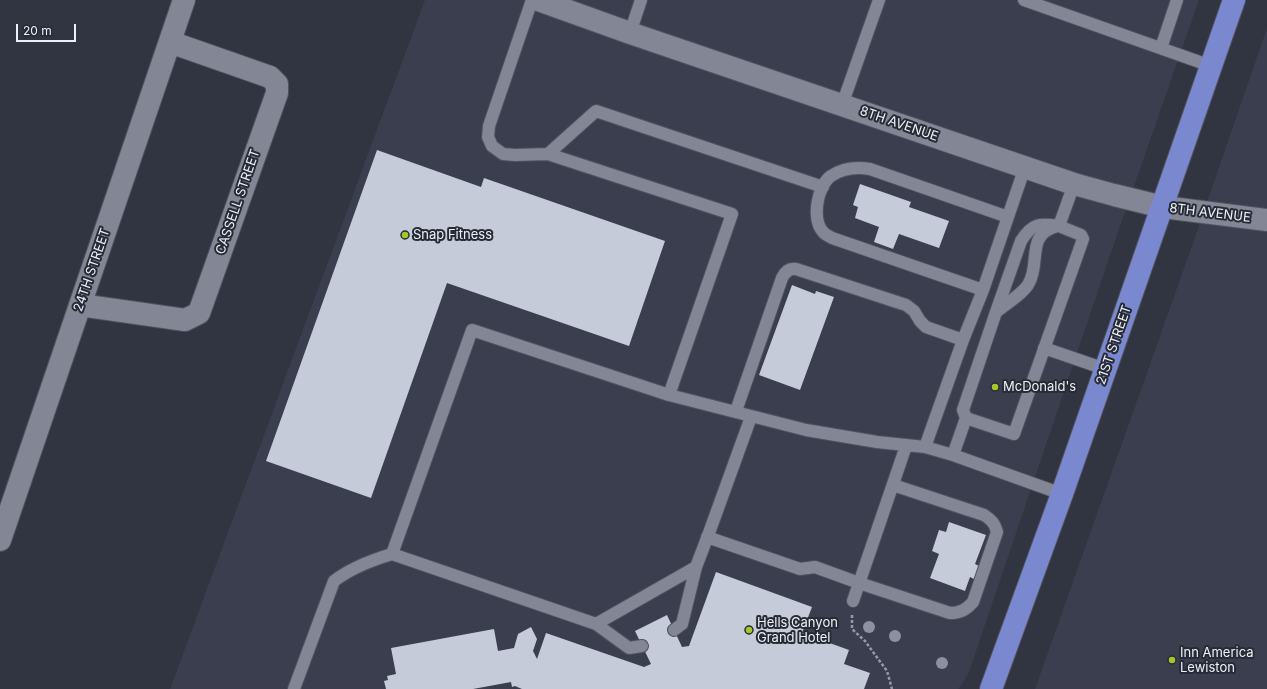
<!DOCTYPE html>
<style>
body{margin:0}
#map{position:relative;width:1267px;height:689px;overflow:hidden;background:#313541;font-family:Inter,sans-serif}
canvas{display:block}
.scale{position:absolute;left:16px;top:24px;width:60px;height:18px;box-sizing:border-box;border:2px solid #eef0f8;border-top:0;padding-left:5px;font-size:12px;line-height:14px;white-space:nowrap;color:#eef0f8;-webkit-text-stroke:3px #272b36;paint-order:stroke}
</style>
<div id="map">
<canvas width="1267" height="689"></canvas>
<div class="scale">20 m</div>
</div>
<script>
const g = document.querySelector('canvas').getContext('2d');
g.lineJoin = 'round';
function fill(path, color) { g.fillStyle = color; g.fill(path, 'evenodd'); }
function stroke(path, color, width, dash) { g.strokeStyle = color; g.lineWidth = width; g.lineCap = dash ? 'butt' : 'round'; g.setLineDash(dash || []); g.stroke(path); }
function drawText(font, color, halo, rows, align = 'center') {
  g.font = font + ' Inter,sans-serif'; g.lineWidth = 4; g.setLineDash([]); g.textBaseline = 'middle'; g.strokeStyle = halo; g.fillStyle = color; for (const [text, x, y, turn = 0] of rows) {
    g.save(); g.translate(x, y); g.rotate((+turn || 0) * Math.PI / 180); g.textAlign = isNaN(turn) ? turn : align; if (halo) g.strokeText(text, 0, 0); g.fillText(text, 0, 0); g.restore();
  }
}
const built = new Path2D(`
 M425,0H1199L1118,232L968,675L958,689H170Z
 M1267,28V689H1035L1194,240Z`);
const building = new Path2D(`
 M377,150L481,187L484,178L665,241L629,346L447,283L371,498L266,461Z
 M860,184L911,202L909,207L949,221L939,248L899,234L893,249L874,242L879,227L855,218L858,207L853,205Z
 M792,285L815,294L816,291L834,297L800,390L759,375Z
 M949,522L986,535L975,564L979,566L974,579L970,577L965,591L930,578L939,554L932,551L939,530L946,532Z
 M716,572L812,607L802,633L849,650L844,664L870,673L864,689H522L515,686L512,687L511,682L473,689H386L384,681L388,680L387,676L396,674L391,648L494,629L498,651L514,648L518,634L531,627L537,639L533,651L537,659L546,633L644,667L651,664L635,631L667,615L682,647L689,646Z`);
const path = new Path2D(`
 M852,615V629L865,641L887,671L892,689`);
const service = new Path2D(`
 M532,0L489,126L488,137L492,146L503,154L515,155L548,154L732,214L669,395
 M1024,0L1211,66
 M630,33L641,0
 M1161,48L1177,0
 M842,105L879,0
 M548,154L596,111L823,187
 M983,290L832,238C829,236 826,235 824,233C811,220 817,186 831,176C843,168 858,167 870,169L1008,217
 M996,312C1005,305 1025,292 1029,283C1041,262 1025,234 1058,226
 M1044,348L1105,369
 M736,411L782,278C785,272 789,268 796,269L906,305L914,311L920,321L926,327L963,340
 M966,418L963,410L996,312L1021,241C1032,223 1040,223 1059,226
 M925,447L963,340L983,290L1025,167
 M953,455L966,418L1014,434L1083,239L1081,235L1059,226L1074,184
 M707,537L800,569L815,567L859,583L950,613C960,613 966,610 973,602L997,532C995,524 992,520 984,515L893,485
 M392,554L472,330L669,395L806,430L877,442L925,447L953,455L1062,494
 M853,601L906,446
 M596,624L629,648L642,646
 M674,630L682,624L696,567
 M294,689L334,581C351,568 372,560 392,554L596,624L696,567L709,533L751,417`);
const minor = new Path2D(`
 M538,0L630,33L1074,184L1114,195L1163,207L1267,220
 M80,305L185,320L199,313L277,93V84L270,77L170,42
 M0,540L184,0`);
const primary = new Path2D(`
 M991,689L1062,494L1234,0`);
const trees = [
 [869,627],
 [895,636],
 [942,663]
];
const markers = [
 [405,235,4,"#a2c929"],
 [995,387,4,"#a2c929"],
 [749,630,4,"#a2c929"],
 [1172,660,4,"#a2c929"]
];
const streetNames = [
 ["8TH AVENUE",899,124,19],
 ["CASSELL STREET",238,202,-71],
 ["8TH AVENUE",1210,213,7],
 ["24TH STREET",92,270,-71],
 ["21ST STREET",1114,345,-71]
];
const poiNames = [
 ["Snap Fitness",413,235],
 ["McDonald's",1003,387],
 ["Hells Canyon",757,623],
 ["Grand Hotel",757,638],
 ["Inn America",1180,653],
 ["Lewiston",1180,668]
];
fill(built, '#3a3e4f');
fill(building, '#c6cbda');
stroke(service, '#50535d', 14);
stroke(minor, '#50535d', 24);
stroke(primary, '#50535d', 24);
stroke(path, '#979aa4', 2.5, [3, 2]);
stroke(service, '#828695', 12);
stroke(minor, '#828695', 22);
stroke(primary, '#7a88cf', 22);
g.fillStyle = '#8c91a0';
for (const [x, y] of trees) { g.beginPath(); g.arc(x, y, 6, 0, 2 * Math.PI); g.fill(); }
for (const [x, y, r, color] of markers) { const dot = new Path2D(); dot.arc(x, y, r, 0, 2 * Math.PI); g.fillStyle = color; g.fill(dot); stroke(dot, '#272b36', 1.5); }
drawText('13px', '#eef0f8', '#272b36', streetNames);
drawText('13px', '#eef0f8', '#272b36', poiNames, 'left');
</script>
